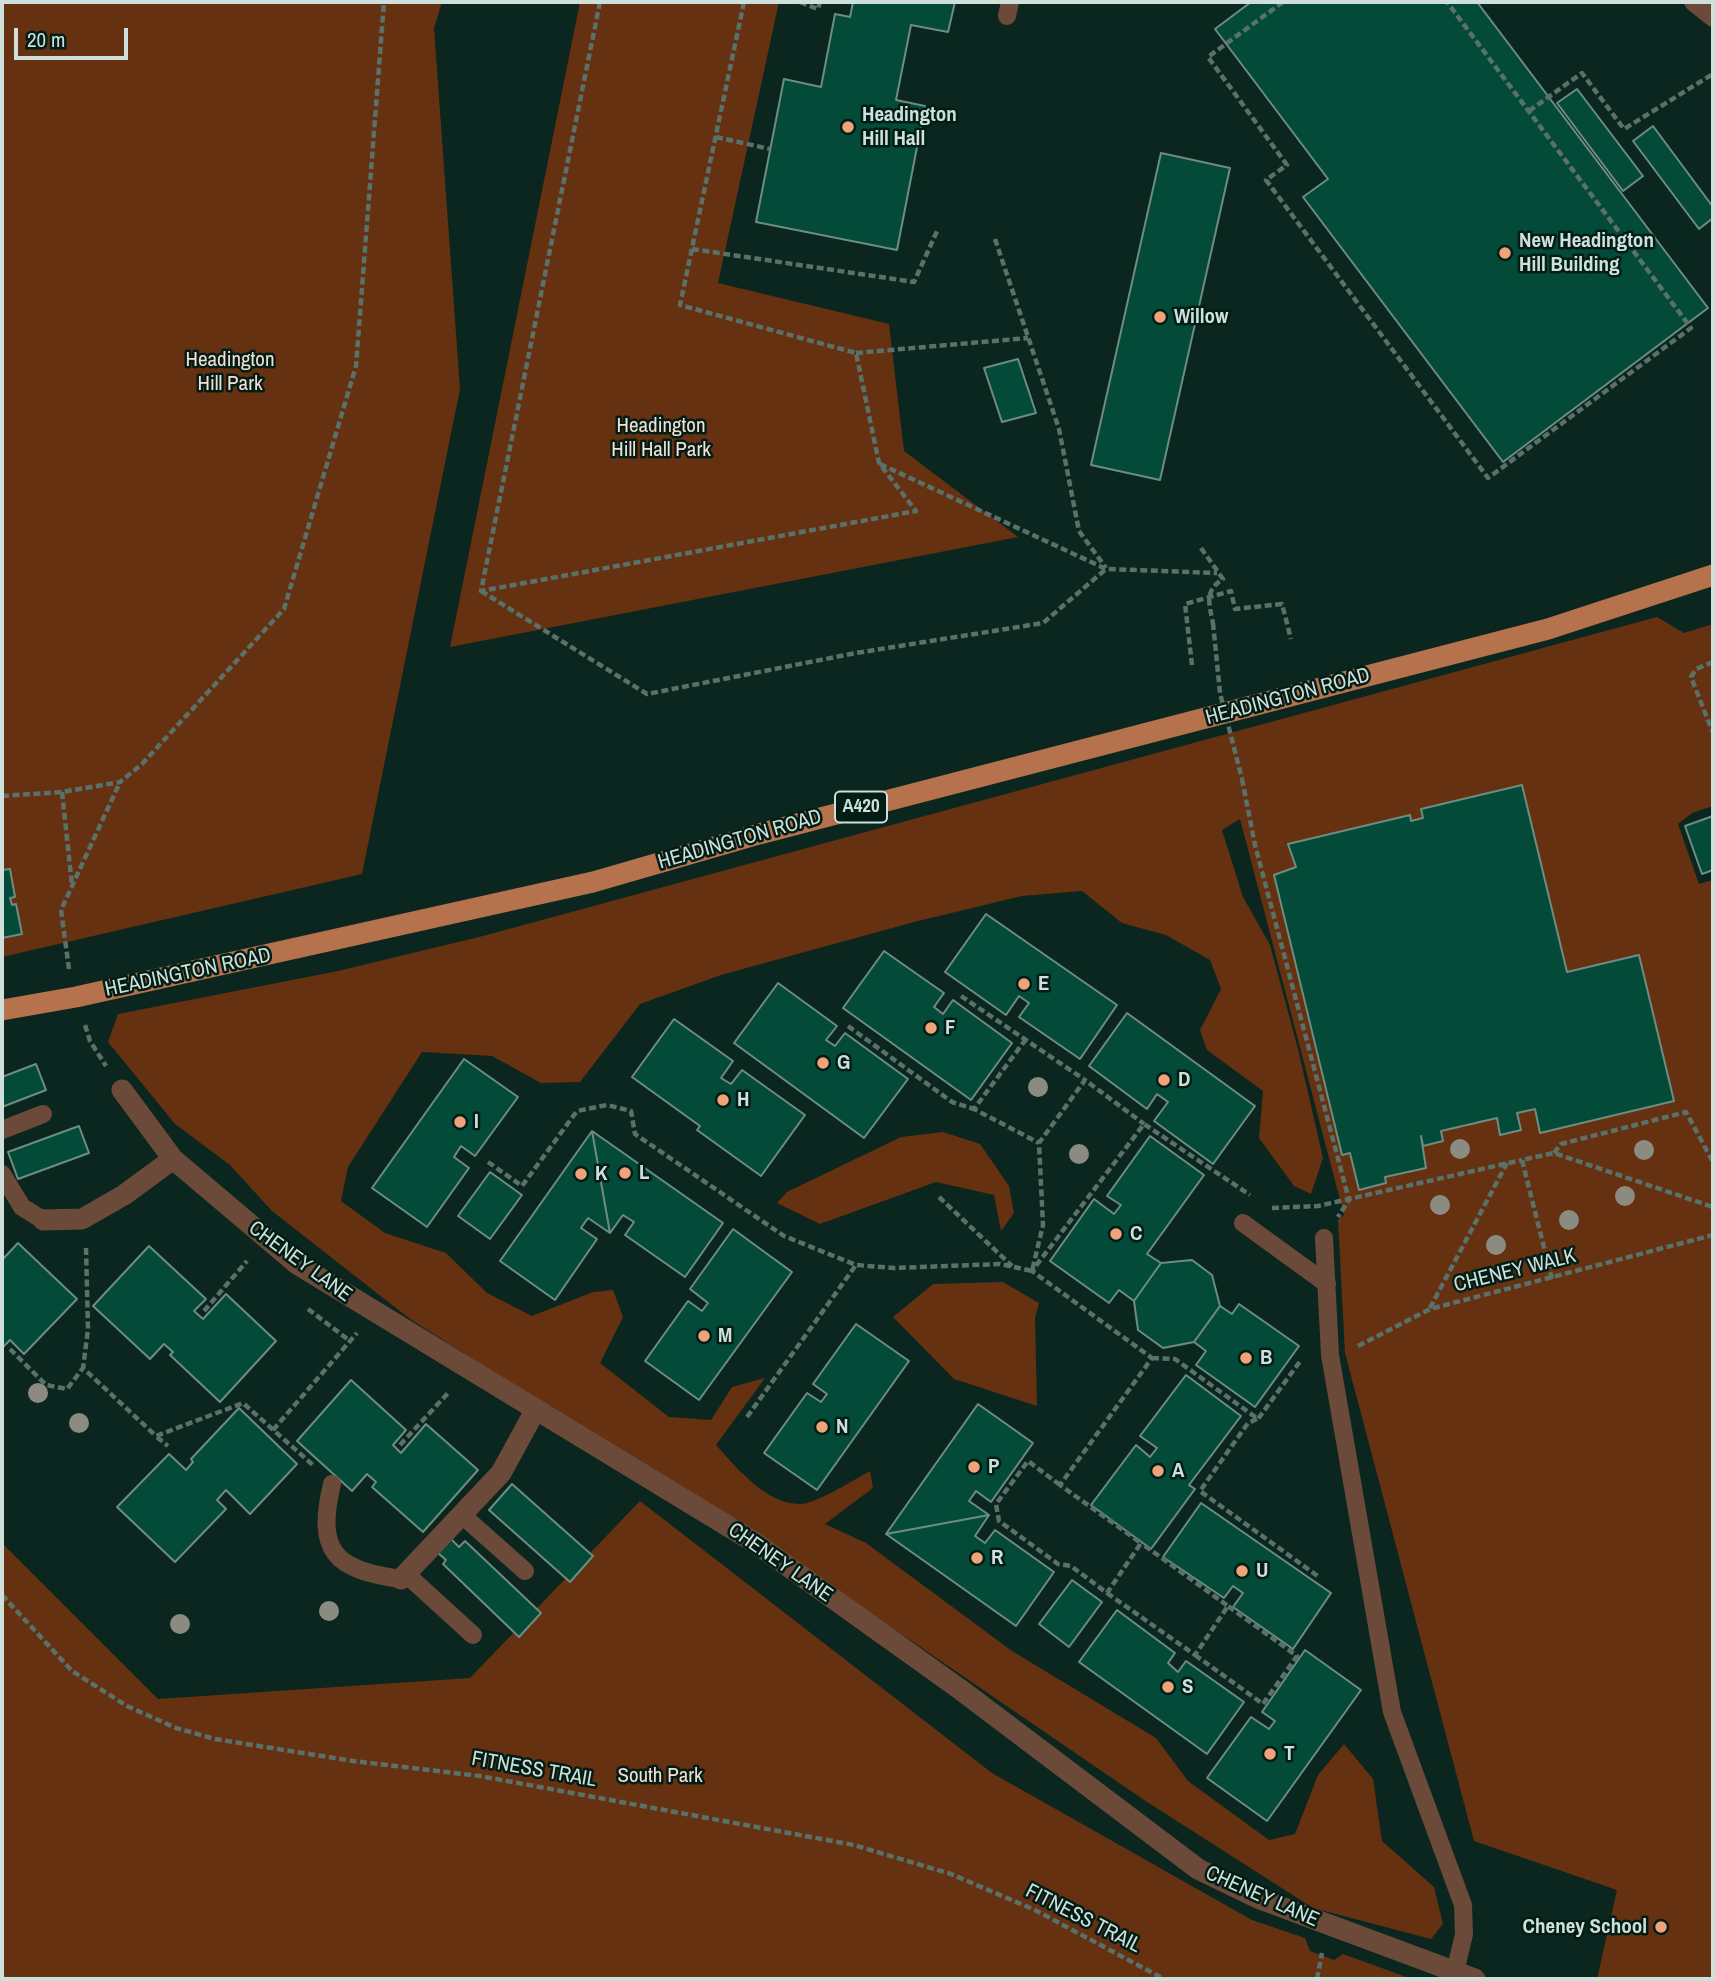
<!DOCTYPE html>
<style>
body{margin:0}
#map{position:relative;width:1715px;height:1981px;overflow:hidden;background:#0a261e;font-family:"Archivo Narrow",sans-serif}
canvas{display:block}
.frame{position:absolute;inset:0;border:4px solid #cfdfd9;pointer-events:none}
.scale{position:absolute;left:14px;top:28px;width:114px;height:32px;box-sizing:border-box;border:4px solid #cfdfd9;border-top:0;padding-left:9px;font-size:21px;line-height:24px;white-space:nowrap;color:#cfdfd9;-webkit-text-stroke:5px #011d15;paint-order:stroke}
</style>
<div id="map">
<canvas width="1715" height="1981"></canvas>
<div class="frame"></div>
<div class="scale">20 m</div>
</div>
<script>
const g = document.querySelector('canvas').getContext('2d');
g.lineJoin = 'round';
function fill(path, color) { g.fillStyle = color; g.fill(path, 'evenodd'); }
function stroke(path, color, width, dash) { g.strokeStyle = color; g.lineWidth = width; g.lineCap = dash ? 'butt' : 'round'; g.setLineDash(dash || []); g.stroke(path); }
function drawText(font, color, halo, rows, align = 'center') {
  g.font = font + ' "Archivo Narrow",sans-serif'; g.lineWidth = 5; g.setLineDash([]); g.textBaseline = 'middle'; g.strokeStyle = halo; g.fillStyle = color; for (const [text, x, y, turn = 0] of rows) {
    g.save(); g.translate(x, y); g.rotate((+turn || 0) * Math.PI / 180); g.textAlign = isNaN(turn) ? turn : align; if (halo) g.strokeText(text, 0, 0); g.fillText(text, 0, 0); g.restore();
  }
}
const green = new Path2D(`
 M2,2H442L434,28L460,389L362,874L2,957Z
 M580,2H779L718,283L889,324L904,451L1018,537L450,647Z
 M1657,617L1684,633L1713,624V806L1692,813L1678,824L1699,884L1713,880V1979H1597L1617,1890L1474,1841L1345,1353L1338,1220L1344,1215L1240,819L1222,830L1243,897L1270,945L1298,1049L1323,1158L1311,1194L1294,1186L1259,1138L1263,1091L1207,1050L1200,1030L1221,989L1210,960L1166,935L1122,923L1082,891L1022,896L914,922L721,975L640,1004L580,1082L541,1083L492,1056L422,1052L348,1167L341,1201L385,1233L446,1253L487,1293L532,1316L593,1292L613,1290L623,1317L600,1363L669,1417L711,1420L732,1387L765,1378L716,1445C737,1468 766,1504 800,1504C816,1504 855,1479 870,1471L873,1488L825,1524L866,1543L1012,1651L1156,1738L1188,1781L1269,1840L1295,1834L1318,1775L1344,1744L1373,1779L1382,1841L1434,1887L1443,1924L1431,1939L1313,1908L1144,1800L916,1644L679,1489L410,1319L272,1211L230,1165L175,1124L108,1042L118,1014L338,971L483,936Z
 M943,1132L980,1144L1009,1186L1014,1213L1001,1231L994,1195L936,1182L820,1224L777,1203L787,1192L901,1137Z
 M1003,1282L1039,1303L1035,1318L1037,1406L954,1379L893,1317L933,1284Z
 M640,1501L992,1773L1252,1920L1305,1938L1310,1951L1334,1960L1343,1954L1412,1979H2V1543L158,1699L470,1678Z`);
const building = new Path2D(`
 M853,2H955L948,32L911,25L896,100L925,106L897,250L756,222L784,79L821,87L835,14L850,17Z
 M1251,2H1477L1708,308L1503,462L1303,197L1328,179L1215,29Z
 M1577,89L1643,176L1623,191L1557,103Z
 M1653,126L1713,207V218L1699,229L1633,141Z
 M1161,153L1230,168L1160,480L1091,465Z
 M1018,359L1036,413L1002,422L984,368Z
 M1522,785L1567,972L1639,955L1674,1101L1540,1133L1535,1109L1517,1113L1521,1130L1500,1135L1497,1118L1441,1131L1443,1141L1423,1146L1421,1136L1426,1168L1385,1177L1386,1183L1359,1190L1350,1153L1342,1155L1274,875L1296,867L1288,844L1410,815L1411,821L1423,818L1421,809Z
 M1713,816V870L1702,874L1685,826Z
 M10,869L15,897L10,898L12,905L16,904L22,934L2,938V870Z
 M986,914L1117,1005L1080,1059L1019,1017L1029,1003L1019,996L1006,1015L945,972Z
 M884,951L944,993L934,1007L943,1014L953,1000L1012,1043L971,1100L843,1008Z
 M778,983L837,1026L826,1040L835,1046L845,1033L908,1079L864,1138L734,1043Z
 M1127,1013L1255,1106L1213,1164L1154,1121L1168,1102L1157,1094L1147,1109L1089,1066Z
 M674,1019L733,1061L721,1078L731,1084L742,1070L805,1115L761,1176L697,1130L700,1126L632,1077Z
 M464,1059L518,1097L475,1156L461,1146L454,1157L469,1168L427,1227L372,1188Z
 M36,1064L46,1090L2,1107V1077Z
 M79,1126L89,1153L18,1179L8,1152Z
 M592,1131L610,1233L588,1218L581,1228L597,1239L555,1300L500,1261Z
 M592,1131L723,1223L685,1277L625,1235L634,1222L623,1215L610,1233Z
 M1150,1136L1204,1175L1147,1254L1161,1263L1134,1301L1119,1290L1109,1303L1050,1261L1094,1199L1114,1214L1121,1205L1107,1196Z
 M490,1172L522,1195L490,1239L458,1216Z
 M733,1229L792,1272L699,1400L645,1361L688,1301L702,1311L708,1303L690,1289Z
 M18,1243L77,1299L24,1354L10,1340L2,1348V1260Z
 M149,1246L206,1299L194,1311L203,1319L226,1294L276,1341L220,1402L170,1355L173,1352L164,1344L150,1359L93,1306Z
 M1192,1260L1212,1275L1220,1306L1194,1342L1163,1348L1138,1330L1134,1301L1161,1263Z
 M1239,1304L1299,1346L1255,1407L1196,1365L1206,1351L1194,1342L1220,1306L1232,1314Z
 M856,1324L909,1361L817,1490L764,1453L807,1393L821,1402L827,1394L813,1384Z
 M1186,1375L1241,1416L1189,1485L1195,1489L1151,1549L1091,1505L1136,1445L1150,1457L1157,1448L1140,1436Z
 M351,1380L406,1430L393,1445L401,1453L426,1424L478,1470L423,1532L372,1487L376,1482L367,1474L352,1491L297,1441Z
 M978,1404L1033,1443L991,1502L976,1491L969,1501L989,1515L886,1534Z
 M239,1408L297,1464L250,1514L226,1490L217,1500L226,1509L175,1562L117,1507L169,1454L186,1470L193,1462L191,1459Z
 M512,1484L593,1556L570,1582L489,1510Z
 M1201,1503L1331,1593L1293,1649L1233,1607L1243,1593L1233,1586L1224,1598L1163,1557Z
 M989,1515L975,1536L985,1543L995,1530L1054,1572L1016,1626L886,1534Z
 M451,1539L459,1547L465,1541L541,1613L519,1637L443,1564L446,1560L438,1553Z
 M1072,1580L1102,1602L1069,1647L1039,1624Z
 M1117,1610L1175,1653L1168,1663L1178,1672L1186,1661L1244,1702L1207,1754L1079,1662Z
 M1305,1650L1361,1690L1267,1821L1207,1778L1251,1717L1269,1729L1275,1721L1262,1712Z`);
const path = new Path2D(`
 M600,2L481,591L916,511L879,463L856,353L680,305L744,2
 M800,2L818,9L820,2
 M1283,2L1208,57L1287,165L1266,180L1488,478L1691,328L1447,2
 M1529,111L1582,73L1624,129L1713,74
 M716,137L770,149
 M995,239L1059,429L1079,531L1106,568
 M692,249L914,282L938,229
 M856,353L1028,338
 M880,464L1106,569L1217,573
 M1201,548L1223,579C1204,591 1209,603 1213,623
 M481,591L647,694L856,653L1043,623L1106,569
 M1713,662L1696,669L1691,677L1713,733
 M1192,665L1185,604L1231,591L1235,609L1282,604L1291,639
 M1242,779L1255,845L1349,1200L1338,1217
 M62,792L72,885
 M2,796L62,792L120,782L142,764L284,609L356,366L384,2
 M69,969L61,910L120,782
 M961,996L1085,1080
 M85,1025L90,1041L106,1066
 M848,1026L952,1102L974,1109
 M1026,1039L974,1109L1039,1143
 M1554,1153L1561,1144L1686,1112L1713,1162
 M488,1162L522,1186L577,1111L607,1105L631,1111L635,1134L784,1236L856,1265L894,1268L1000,1264L1032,1271L1043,1225L1039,1143L1085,1080L1144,1124
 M939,1197L1012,1266
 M1272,1208L1318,1206L1522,1160
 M86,1248L88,1329L83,1368L156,1436L243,1403L314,1466
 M1552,1279L1522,1160L1554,1153L1713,1207
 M1430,1308L1507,1163
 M308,1309L350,1341
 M204,1311L247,1261
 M1358,1346L1430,1309L1713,1235
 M10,1349L46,1385L67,1389L83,1368
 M1152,1358L1175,1359L1258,1419L1301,1360
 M747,1417L856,1265
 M1257,1419L1248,1423L1200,1491L1319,1577
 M273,1430L357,1333
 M157,1437L168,1446
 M400,1445L449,1392
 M1060,1485L1028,1461L996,1504L999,1521L1058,1564L1071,1566L1107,1593L1141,1543L1060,1485L1152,1358L1032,1271L1144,1124L1250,1195
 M1107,1593L1195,1655L1228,1606L1141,1543
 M2,1595L72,1671L127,1706L176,1728L215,1739L353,1761L480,1776L854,1845L951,1874L1035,1910L1164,1979
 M1195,1655L1263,1704L1297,1656L1228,1606
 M1317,1979L1322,1953`);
const lane = new Path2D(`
 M1693,2L1713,18
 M1007,16L1010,2
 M2,1130L43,1114
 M2,1174L22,1207L43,1220
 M1243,1223L1327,1284
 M1324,1238L1330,1355L1392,1712L1463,1905L1464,1934L1455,1972
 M332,1484C316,1551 334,1570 401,1579
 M462,1515L525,1571
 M406,1574L473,1635`);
const street = new Path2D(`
 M122,1090L173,1159L297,1264L754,1542L961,1690L1198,1869L1260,1899L1475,1979
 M43,1220L82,1219L124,1195L173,1159
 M401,1579L501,1473L536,1409`);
const primary = new Path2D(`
 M2,1010L76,997L593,882L759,834L1548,629L1713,575`);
const pathBridge = new Path2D(`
 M1213,623L1220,693L1242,779`);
const trees = [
 [1038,1087],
 [1460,1149],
 [1644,1150],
 [1079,1154],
 [1625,1196],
 [1440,1205],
 [1569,1220],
 [1496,1245],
 [38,1393],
 [79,1423],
 [329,1611],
 [180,1624]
];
const markers = [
 [848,127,7,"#f0a279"],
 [1505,253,7,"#f0a279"],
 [1160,317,7,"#f0a279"],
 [1024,984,7,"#f0a279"],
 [931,1028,7,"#f0a279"],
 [823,1063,7,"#f0a279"],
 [1164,1080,7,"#f0a279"],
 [723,1100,7,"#f0a279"],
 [460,1122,7,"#f0a279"],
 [625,1173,7,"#f0a279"],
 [581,1174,7,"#f0a279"],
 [1116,1234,7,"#f0a279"],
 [704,1336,7,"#f0a279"],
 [1246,1358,7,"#f0a279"],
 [822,1427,7,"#f0a279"],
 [974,1467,7,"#f0a279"],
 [1158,1471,7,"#f0a279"],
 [977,1558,7,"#f0a279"],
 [1242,1571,7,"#f0a279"],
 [1168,1687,7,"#f0a279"],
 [1270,1754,7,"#f0a279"],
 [1661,1927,7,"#f0a279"]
];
const shields = [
 [861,807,52]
];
const shieldNames = [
 ["A420",861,807]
];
const poiNames = [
 ["Headington",862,115],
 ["Hill Hall",862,139],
 ["New Headington",1519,241],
 ["Hill Building",1519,265],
 ["Willow",1174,317],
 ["E",1038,984],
 ["F",945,1028],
 ["G",837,1063],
 ["D",1178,1080],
 ["H",737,1100],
 ["I",474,1122],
 ["L",639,1173],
 ["K",595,1174],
 ["C",1130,1234],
 ["M",718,1336],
 ["B",1260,1358],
 ["N",836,1427],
 ["P",988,1467],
 ["A",1172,1471],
 ["R",991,1558],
 ["U",1256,1571],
 ["S",1182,1687],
 ["T",1284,1754],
 ["Cheney School",1647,1927,"right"]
];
const parkNames = [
 ["Headington",230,360],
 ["Hill Park",230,384],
 ["Headington",661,426],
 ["Hill Hall Park",661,450],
 ["South Park",660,1776]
];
const streetNames = [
 ["HEADINGTON ROAD",1288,697,-15],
 ["HEADINGTON ROAD",740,840,-16],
 ["HEADINGTON ROAD",188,973,-12],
 ["CHENEY LANE",300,1262,36],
 ["CHENEY WALK",1515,1271,-14],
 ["CHENEY LANE",780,1563,35],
 ["FITNESS TRAIL",534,1770,10],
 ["CHENEY LANE",1262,1897,24],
 ["FITNESS TRAIL",1083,1919,27]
];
fill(green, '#653111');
fill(building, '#034a39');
stroke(building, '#6e8c81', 2);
stroke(path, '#5a716a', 4.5, [7, 3.5]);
stroke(lane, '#6b4a39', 18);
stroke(street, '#6b4a39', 21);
stroke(primary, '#b5724d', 21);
stroke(pathBridge, '#5a716a', 4.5, [7, 3.5]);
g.fillStyle = '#8b8b82';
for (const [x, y] of trees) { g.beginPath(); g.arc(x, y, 10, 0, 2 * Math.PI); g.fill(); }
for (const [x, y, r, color] of markers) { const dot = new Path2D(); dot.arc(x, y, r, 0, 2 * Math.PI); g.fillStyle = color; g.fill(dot); stroke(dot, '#011d15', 2.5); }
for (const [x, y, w] of shields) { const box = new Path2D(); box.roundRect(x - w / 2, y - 15.5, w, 31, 5); g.fillStyle = '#011d15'; g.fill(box); stroke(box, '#cfdfd9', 2); }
drawText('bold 19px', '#cfdfd9', null, shieldNames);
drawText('bold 21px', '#cfdfd9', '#011d15', poiNames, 'left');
drawText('21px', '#f5ded3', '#011d15', parkNames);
drawText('21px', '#cfdfd9', '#011d15', streetNames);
</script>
